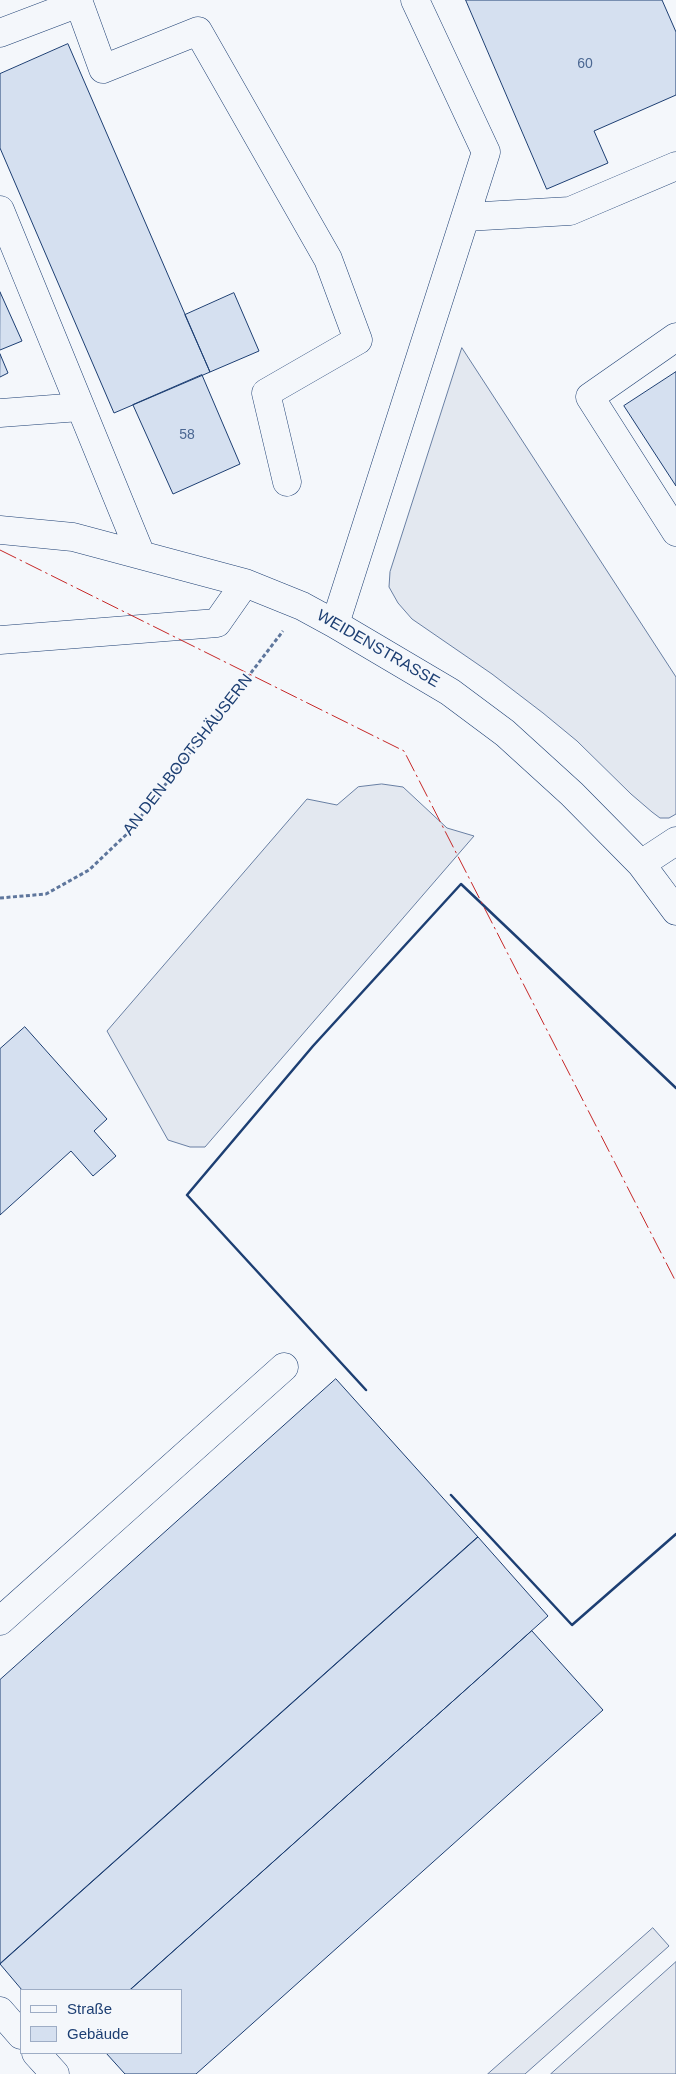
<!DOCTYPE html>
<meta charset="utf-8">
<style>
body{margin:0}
#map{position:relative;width:676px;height:2074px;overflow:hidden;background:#f4f7fb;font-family:Arial,sans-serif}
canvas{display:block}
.legend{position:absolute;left:20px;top:1989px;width:162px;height:65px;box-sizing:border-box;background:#f4f7fb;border:1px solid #9eadc5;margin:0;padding:6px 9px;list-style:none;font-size:15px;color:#1d3f73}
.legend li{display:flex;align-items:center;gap:10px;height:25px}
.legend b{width:25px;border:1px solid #9eadc5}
</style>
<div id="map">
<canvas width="676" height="2074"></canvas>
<ul class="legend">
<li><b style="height:6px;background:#f4f7fb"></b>Straße</li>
<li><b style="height:14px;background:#d5e0f0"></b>Gebäude</li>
</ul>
</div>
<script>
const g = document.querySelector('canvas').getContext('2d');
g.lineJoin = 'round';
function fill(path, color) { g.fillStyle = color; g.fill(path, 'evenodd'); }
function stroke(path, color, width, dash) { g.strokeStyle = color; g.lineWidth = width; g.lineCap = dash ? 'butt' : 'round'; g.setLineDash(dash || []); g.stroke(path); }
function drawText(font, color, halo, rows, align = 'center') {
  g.font = font + ' Arial,sans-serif'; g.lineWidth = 4; g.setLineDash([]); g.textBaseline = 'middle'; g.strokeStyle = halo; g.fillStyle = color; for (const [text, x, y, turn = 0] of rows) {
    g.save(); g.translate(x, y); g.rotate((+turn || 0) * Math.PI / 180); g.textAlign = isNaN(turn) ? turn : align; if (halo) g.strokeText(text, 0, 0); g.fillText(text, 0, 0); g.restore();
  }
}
const parking = new Path2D(`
 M462,348L676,677V814L669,818H660L652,812L631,794L577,741L543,713L492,674L412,619L398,603L389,587L390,572Z
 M382,784L403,787L447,828L474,836L205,1147H190L168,1140L107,1031L307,799L337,805L358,787Z
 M653,1928L669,1946L525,2074H488Z
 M676,1962V2074H551Z`);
const building = new Path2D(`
 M466,0H662L676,32V95L594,131L608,163L547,189Z
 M68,44L210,372L114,413L0,148V74Z
 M0,292L22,341L0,350Z
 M234,293L259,351L210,372L185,315Z
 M0,354L8,373L0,377Z
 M676,372V486L624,406Z
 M202,375L240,464L173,494L133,405Z
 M25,1027L107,1119L94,1131L116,1156L93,1176L71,1151L0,1215V1049Z
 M336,1379L478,1537L0,1964V1680Z
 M478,1537L548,1616L130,1990H22L0,1964Z
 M532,1631L603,1710L196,2074H125L106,2053H181V1990H130Z`);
const path = new Path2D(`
 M0,898L46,894L89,870L129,832L283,631`);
const minor = new Path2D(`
 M0,33L79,3L103,69L198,31L328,259L358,340L266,393L287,482
 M0,210L141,555
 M466,217L570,211L676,166
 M676,337L590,397L676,532
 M0,413L80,407
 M0,530L73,537L245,583L302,606L335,624L450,692L505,733L572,794L641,864L676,911
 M335,624L486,152L415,0
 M0,640L217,623L245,583
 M641,864L676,841
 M0,1621L284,1367
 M0,2011L21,2035
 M36,2053L55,2074`);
const wall = new Path2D(`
 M366,1390L187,1195L313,1046L461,884L676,1088
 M451,1495L572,1625L676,1534`);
const power = new Path2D(`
 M0,550L404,751L676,1282`);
const numberNames = [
 ["60",585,64],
 ["58",187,435]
];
const streetNames = [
 ["WEIDENSTRASSE",378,649,30],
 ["AN DEN BOOTSHÄUSERN",188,755,-52]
];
fill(parking, '#e3e8f0');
stroke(parking, '#687fa3', 1);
fill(building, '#d5e0f0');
stroke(building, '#1d3f73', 1);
stroke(minor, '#1d3f73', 29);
stroke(path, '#5e769c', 3, [4, 2.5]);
stroke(minor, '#f4f7fb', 28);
stroke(wall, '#1d3f73', 2.5);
stroke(power, '#c62828', 1, [18, 4, 2.5, 4]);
drawText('14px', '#4b6792', null, numberNames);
drawText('16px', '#1d3f73', '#f4f7fb', streetNames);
</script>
